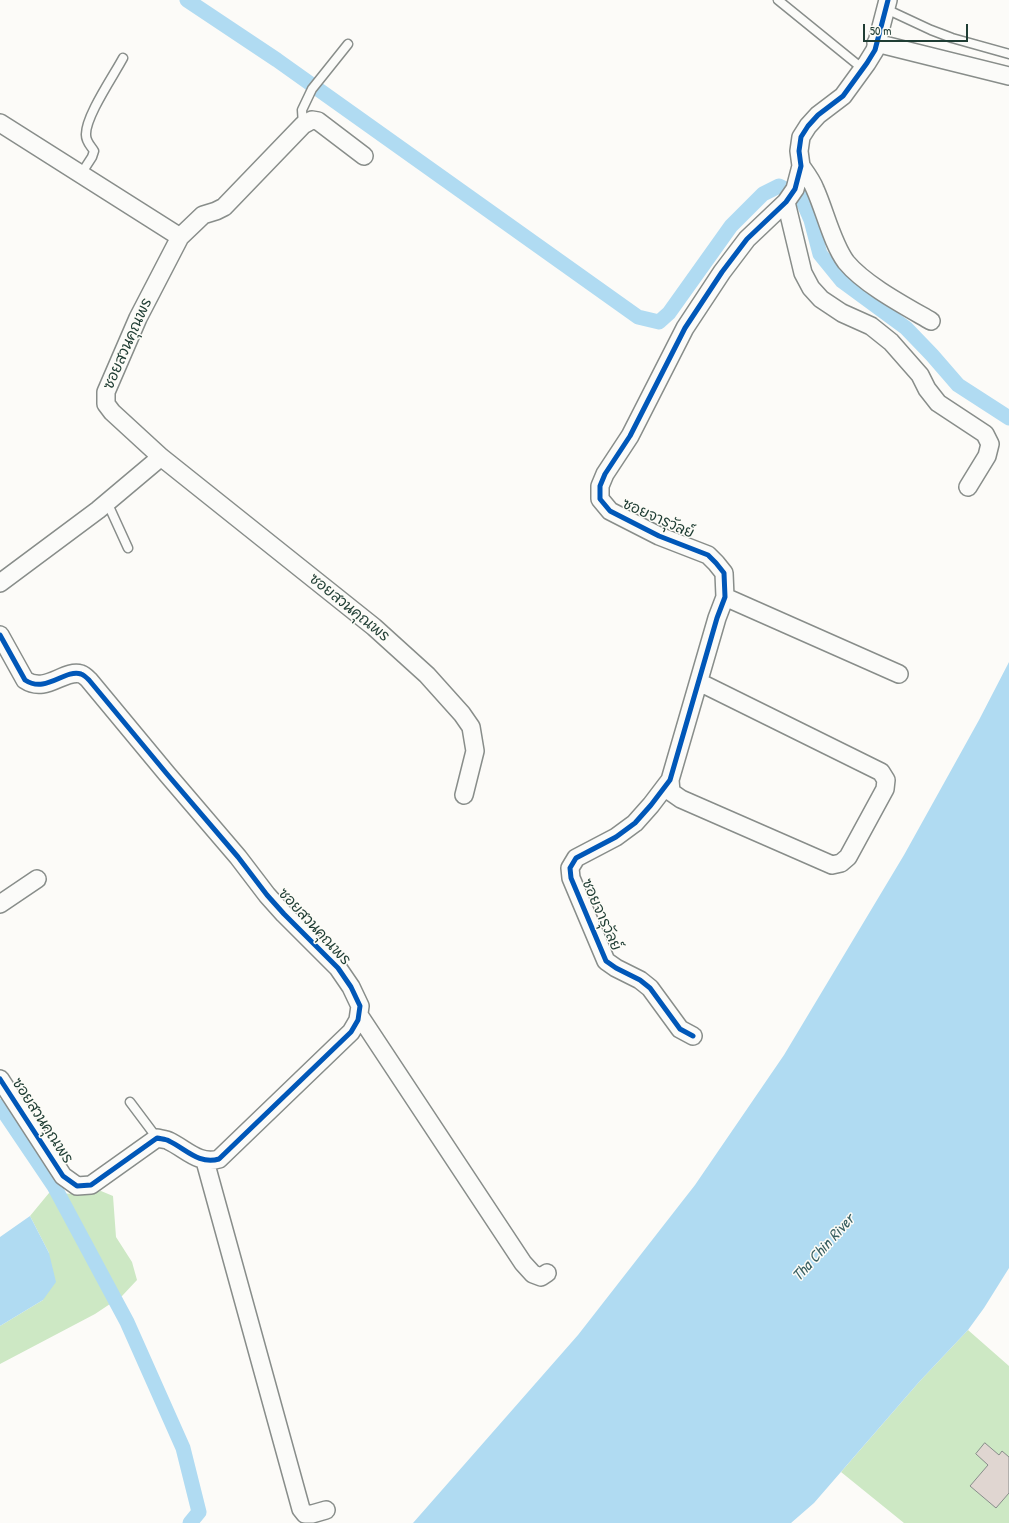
<!DOCTYPE html>
<meta charset="utf-8">
<style>
body{margin:0}
#map{position:relative;width:1009px;height:1523px;overflow:hidden;background:#fcfbf8;font-family:"Patrick Hand",sans-serif}
canvas{display:block}
.scale{position:absolute;left:863px;top:24px;width:105px;height:18px;box-sizing:border-box;border:2px solid #1f3d34;border-top:0;padding-left:5px;font-size:12px;line-height:14px;white-space:nowrap;color:#1f3d34;-webkit-text-stroke:3px #fdfcf7;paint-order:stroke}
</style>
<div id="map">
<canvas width="1009" height="1523"></canvas>
<div class="scale">50 m</div>
</div>
<script>
const g = document.querySelector('canvas').getContext('2d');
g.lineJoin = 'round';
function fill(path, color) { g.fillStyle = color; g.fill(path, 'evenodd'); }
function stroke(path, color, width, dash) { g.strokeStyle = color; g.lineWidth = width; g.lineCap = dash ? 'butt' : 'round'; g.setLineDash(dash || []); g.stroke(path); }
function drawText(font, color, halo, rows, align = 'center') {
  g.font = font + ' "Patrick Hand","Playpen Sans Thai",sans-serif'; g.lineWidth = 3; g.setLineDash([]); g.textBaseline = 'middle'; g.strokeStyle = halo; g.fillStyle = color; for (const [text, x, y, turn = 0] of rows) {
    g.save(); g.translate(x, y); g.rotate((+turn || 0) * Math.PI / 180); g.textAlign = isNaN(turn) ? turn : align; if (halo) g.strokeText(text, 0, 0); g.fillText(text, 0, 0); g.restore();
  }
}
const green = new Path2D(`
 M101,1191L113,1196L116,1237L132,1262L137,1280L122,1296L95,1314L0,1364V1326L43,1300L49,1253L30,1216L49,1193L79,1194Z
 M968,1330L1009,1366V1523H904L841,1472L919,1382Z`);
const water = new Path2D(`
 M1009,662V1268L984,1308L968,1330L919,1382L814,1503L791,1523H413L578,1335L695,1185L784,1055L904,855L979,720Z
 M30,1216L49,1253L56,1282L43,1300L0,1326V1237Z`);
const canal = new Path2D(`
 M187,0L277,60L638,317L659,322L669,313L731,226L763,194L779,186L801,197L811,220L820,254L842,281L906,328L932,355L958,385L1009,418
 M0,1106L54,1186L127,1322L183,1448L199,1512L190,1523`);
const building = new Path2D(`
 M985,1443L999,1455L1002,1451L1009,1457V1493L996,1508L970,1486L988,1465L976,1454Z`);
const service = new Path2D(`
 M778,0L863,69
 M886,9L931,30L952,38L1009,54
 M303,125L302,110L312,89L348,44
 M81,174L92,157L94,151C91,146 86,142 86,135C85,117 114,75 123,58
 M107,502L128,548
 M130,1102L157,1138`);
const minor = new Path2D(`
 M876,43L1009,76
 M0,123L180,237
 M364,156L318,121L312,120L303,125L224,207L216,211L203,215L180,237L138,318L106,392V404L112,412L161,457L374,627L427,675L462,714L471,727L475,751L464,795
 M801,166C806,173 812,181 815,189C825,211 832,243 846,262C865,285 905,306 931,321
 M786,202L803,273L811,288L821,299L842,313L871,326L891,342L920,375L927,389L938,403L985,434L990,444L987,456L968,487
 M0,583L98,510L161,457
 M725,597L899,674
 M0,635L25,680C46,694 64,669 81,674C84,675 87,678 89,680L167,774L238,857L267,895L284,914L338,968L351,987L360,1006L358,1020L351,1032L219,1159C199,1165 186,1149 169,1141C166,1139 161,1139 157,1138L91,1185L77,1186L63,1176L0,1079
 M670,780L671,792L681,799L832,865L841,863L848,857L885,789L886,780L881,772L699,682
 M0,904L37,879
 M359,1015L523,1263L533,1274L541,1277L547,1273
 M693,1036L680,1029L650,988L640,980L616,968L606,961L571,878L570,868L576,858L616,837L635,823L651,805L670,780L717,618L725,597L724,573L716,563L708,555L659,536L610,511L600,499V486L605,474L630,436L685,328L722,272L747,239L786,202L795,189L801,166L799,151L801,137L808,126L818,115L843,96L867,63L875,50L888,0
 M205,1161L301,1509L305,1514H312L326,1510`);
const cycleway = new Path2D(`
 M0,635L25,680C46,694 64,669 81,674C84,675 87,678 89,680L167,774L238,857L267,895L284,914L338,968L351,987L360,1006L358,1020L351,1032L219,1159C199,1165 186,1149 169,1141C166,1139 161,1139 157,1138L91,1185L77,1186L63,1176L0,1079
 M693,1036L680,1029L650,988L640,980L616,968L606,961L571,878L570,868L576,858L616,837L635,823L651,805L670,780L717,618L725,597L724,573L716,563L708,555L659,536L610,511L600,499V486L605,474L630,436L685,328L722,272L747,239L786,202L795,189L801,166L799,151L801,137L808,126L818,115L843,96L867,63L875,50L888,0`);
const streetNames = [
 ["ซอยสวนคุณพร",128,344,-66],
 ["ซอยจารุวัลย์",658,519,24],
 ["ซอยสวนคุณพร",349,608,39],
 ["ซอยจารุวัลย์",601,915,66],
 ["ซอยสวนคุณพร",314,927,47],
 ["ซอยสวนคุณพร",42,1121,57]
];
const waterNames = [
 ["Tha Chin River",824,1248,-48]
];
fill(green, '#cde8c4');
fill(water, '#b0dbf2');
stroke(canal, '#b0dbf2', 15);
fill(building, '#e0d6d1');
stroke(building, '#888d8a', 1);
stroke(service, '#888d8a', 11);
stroke(minor, '#888d8a', 20);
stroke(service, '#fbfbf9', 8);
stroke(minor, '#fbfbf9', 17);
stroke(cycleway, '#0057b8', 5);
drawText('15px', '#1f3d34', '#fdfcf7', streetNames);
drawText('italic 16px', '#3b6163', '#fdfcf7', waterNames);
</script>
